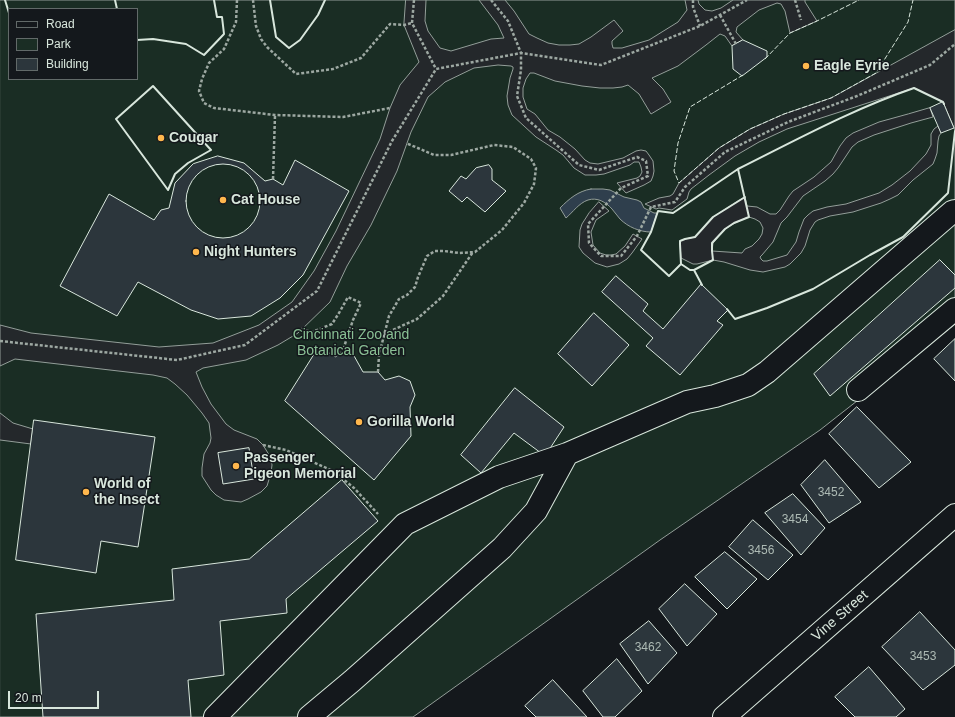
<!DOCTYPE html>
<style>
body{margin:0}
#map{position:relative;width:955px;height:717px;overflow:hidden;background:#14181c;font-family:Helvetica,sans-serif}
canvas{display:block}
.legend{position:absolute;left:8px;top:8px;width:130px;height:72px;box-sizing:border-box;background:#14181c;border:1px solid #626a69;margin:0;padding:5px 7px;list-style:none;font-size:12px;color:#d8e6dc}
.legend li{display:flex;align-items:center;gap:8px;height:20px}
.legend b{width:20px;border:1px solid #626a69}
.scale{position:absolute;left:8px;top:691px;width:91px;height:18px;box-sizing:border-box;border:2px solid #d8e6dc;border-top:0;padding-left:5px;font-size:12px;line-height:14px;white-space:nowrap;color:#d8e6dc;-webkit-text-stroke:3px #14181c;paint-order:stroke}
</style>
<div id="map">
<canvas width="955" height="717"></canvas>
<ul class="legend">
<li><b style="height:5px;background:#14181c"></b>Road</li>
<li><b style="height:11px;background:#1a2d24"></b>Park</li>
<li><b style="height:11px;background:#2c363c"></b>Building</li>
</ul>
<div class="scale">20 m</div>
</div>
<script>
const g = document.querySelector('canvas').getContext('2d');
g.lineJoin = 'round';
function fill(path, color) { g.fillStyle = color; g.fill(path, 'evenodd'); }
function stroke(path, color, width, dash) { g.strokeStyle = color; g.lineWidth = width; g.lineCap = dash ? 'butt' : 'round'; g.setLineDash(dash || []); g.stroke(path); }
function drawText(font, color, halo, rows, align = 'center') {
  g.font = font + ' Helvetica,sans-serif'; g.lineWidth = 3; g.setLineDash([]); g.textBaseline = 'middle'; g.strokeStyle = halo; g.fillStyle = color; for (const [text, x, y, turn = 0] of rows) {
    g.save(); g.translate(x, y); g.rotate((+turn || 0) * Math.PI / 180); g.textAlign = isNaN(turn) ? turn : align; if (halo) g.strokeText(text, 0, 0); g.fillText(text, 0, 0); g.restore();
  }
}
const green = new Path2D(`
 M0,0H955V324L820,430L660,540L413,717H0ZM9,9H137V79H9Z`);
const parking = new Path2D(`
 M406,0H426L425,21L428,31L440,48L451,51L491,39L504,38L498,25L479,0H505L514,11L529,34L537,38L548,43L559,45H570L579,44L591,37L614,20L623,31L612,41V44L613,48H622L649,40L678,22L687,10L685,0H698L699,4L705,10L712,11L721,8L733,0H805V2L817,21L790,33L785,11L781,4L777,3L759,10L737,27L736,32L743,40L732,46L725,36L720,34L706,45L678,66L652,78L663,89L671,102L651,114L639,94L628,85L622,87L613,88H600L582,86L555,81L534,73H530L526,79L523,88V97L527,109L535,114L548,130L560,137L575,149L585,160L590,163L598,164L623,158L636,151L641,150L646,151L649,155L653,161L654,171L653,176L651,181L644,185L626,193L617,183L637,178L640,176L642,172L641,167L639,162H634L630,165L604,174L596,175H585L574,168L563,155L556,150L536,137L512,115L508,105L507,96L510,78L513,69V67L511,66L498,65L474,68L445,82L428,97L411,132L397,171L371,225L347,266L330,302L298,333L278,345L246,360L203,368L196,372L202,387L211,404L226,424L234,430L257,439L263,445L271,458L272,465L271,473L267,486L261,492L248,499L241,502L224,500L216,495L211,490L202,476V468L204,454L210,443L211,438L209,423L202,413L187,395L175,384L167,378L153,375L15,359L0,366V325L31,333L159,347L213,343L259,325L292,302L314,271L336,231L380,139L390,108L400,85L419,62L404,25Z
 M955,30V130L943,102L914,88L787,129L759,142L735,156L709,175L691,189L689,192L687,199L672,210L659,208L656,209L645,204L659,198L670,196L673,194L679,183L719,148L750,129L784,114L831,98Z
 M930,108L933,117L911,123L874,135L858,142L852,147L838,168L833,174L825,181L803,196L787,217L781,223L773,242L762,255L760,257L761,259L763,261H767L787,255L796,242L799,232L804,219L808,215L813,211L827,207L846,204L879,193L892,185L910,171L926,154L931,145V134L934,129L938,126L941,133L939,136L938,141L937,153L935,159L933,164L913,180L898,195L890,199L881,203L853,212L830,216L818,220L815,222L810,230L805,246L801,253L790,264L785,267L763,272L750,270L724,262L713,260L697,264H693L681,258L680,244V241L685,239L695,237L713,217L738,201L745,197L747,206L757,207L770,214H776L780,210L789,196L793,191L814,177L831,162L840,146L846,138L853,133L879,122L908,114ZM749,217L755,219L760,222L763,228L762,234L759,239L752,246L745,249L742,253L712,251L713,243L725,229L735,223Z
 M599,202L609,211L596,220L591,232L593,245L600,253L606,255H611L616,254L625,246L633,234L642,239L632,253L627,259L619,264L607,267L595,263L583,253L579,247L580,230L582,224L589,213Z
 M0,413L13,423L33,429L31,444L0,440Z`);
const water = new Path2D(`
 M591,189H603L610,190L624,197L637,200L641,202L644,208L654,213H657L651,232C640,232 628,227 620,219C617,216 615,212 612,209C606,202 597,197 588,200C579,203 573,212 566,218L560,208C569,199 578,191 591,189Z`);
const building = new Path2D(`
 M743,40L767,51V57L742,76L733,69L732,46Z
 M943,102L954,128L941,133L930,108Z
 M218,156L244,163L265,181L273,179L283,185L295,160L349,191L303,275L280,298L251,316L218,319L191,310L138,282L117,316L60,286L109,194L154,220L161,210L169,208L175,183L193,164Z
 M186 201a37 37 0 1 1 74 0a37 37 0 1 1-74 0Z
 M489,165L492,169V180L506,191L485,212L467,197L462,202L449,191L461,176L466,179L476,168Z
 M940,260L955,275V288L830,396L814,374Z
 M616,276L648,304L643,311L663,329L701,284L728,310L717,321L723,325L680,375L646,346L653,338L602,292Z
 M594,313L629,345L592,386L558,354Z
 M955,339V381L934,359Z
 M319,347L336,357L338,352L353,354L363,372H378L385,380L399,376L410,381L415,395L410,407L411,436L374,480L285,401Z
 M515,388L564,427L545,456L514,433L481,473L461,455Z
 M857,407L911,462L879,488L829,434Z
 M34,420L155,437L138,547L101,541L96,573L16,560Z
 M249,448L254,479L223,484L218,453Z
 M825,460L861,502L829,523L801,485Z
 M342,480L378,521L286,599L287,613L220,621L224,675L188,680L191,717H43L36,614L174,600L172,569L249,559Z
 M793,494L825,528L801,555L765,513Z
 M753,520L793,555L768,580L729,547Z
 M725,552L757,579L727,609L695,577Z
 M685,584L717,614L687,646L659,609Z
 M920,612L955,650V665L923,690L882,647Z
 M649,621L677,653L648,684L620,644Z
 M617,659L642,691L615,717H603L583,691Z
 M869,667L905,709L896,717H855L835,697Z
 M553,680L587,717H536L525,706Z`);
const path = new Path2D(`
 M237,0L236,22L224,49L209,63L202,79L199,91L204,103L214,108L275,115L343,117L390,108
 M253,0L256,26L261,39L267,47L296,74L333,69L361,58L390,24L404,25L412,23
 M414,0L412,23L436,69
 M491,0L508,21L521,53V70L517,96L526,118L579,165L599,170L637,157L646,161L648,176L621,188L588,224L589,243L601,256H621L637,236L651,207L675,202L685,187L725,152L788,122L857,96L930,65L955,44
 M693,0V7L700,26
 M795,0L801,20
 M720,15L736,44
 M273,179L275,115
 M301,329L312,332L332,324L339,313L348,297L361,303L353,320L342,353
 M384,334L417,319L443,296L473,252
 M0,341L177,360L245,345L317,291L392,141L436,69L521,53L601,65L700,26L747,0
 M378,372L379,355L389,316L399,299L407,295L415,287L418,277L427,256L435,251H444L459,253L475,252L502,230L524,203L534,184L536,168L531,159L513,147L494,145L451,155H434L406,143
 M263,445L286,450L333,471L354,488L378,514`);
const minor = new Path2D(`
 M858,390L955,309
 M215,717L405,524L499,477L567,454L687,402L715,396L748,385L767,372L952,212L955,211
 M309,717L352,681L502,548L536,511L567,454`);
const major = new Path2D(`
 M724,717L955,515`);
const fence = new Path2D(`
 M765,59L790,33L817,21L859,0
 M743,75L690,107L678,143L674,171L679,183L719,148L750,129L784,114L831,98L876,73L908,22L913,0`);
const wall = new Path2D(`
 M5,0L9,13
 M115,0L117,9
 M270,0L276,37L289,48L300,40L318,15L325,0
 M137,40L153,39L186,44L204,55L224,34L222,17H217L214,0
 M153,86L211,150L188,163L175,174L168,190L116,119Z
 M681,264L680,244V241L685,239L695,237L713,217L745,197
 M694,270L713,260L712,251V243L725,229L734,223L749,217L738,169L673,213L658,211L651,232L641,250L669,276L681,264L690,270H694L713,260L712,251V243L725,229L734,223L749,217L738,169C796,140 853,109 914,88L943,102L944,104
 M694,270L702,285
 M727,309L735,319L767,308L813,289L870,255L903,237L948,193L955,131`);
const markers = [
 [806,66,4,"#ffb74d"],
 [161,138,4,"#ffb74d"],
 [223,200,4,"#ffb74d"],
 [196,252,4,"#ffb74d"],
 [359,422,4,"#ffb74d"],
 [236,466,4,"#ffb74d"],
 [86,492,4,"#ffb74d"]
];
const numberNames = [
 ["3452",831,493],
 ["3454",795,520],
 ["3456",761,551],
 ["3462",648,648],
 ["3453",923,657]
];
const poiNames = [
 ["Eagle Eyrie",814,66],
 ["Cougar",169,138],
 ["Cat House",231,200],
 ["Night Hunters",204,252],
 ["Gorilla World",367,422],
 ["Passenger",244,458],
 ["Pigeon Memorial",244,474],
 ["World of",94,484],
 ["the Insect",94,500]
];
const parkNames = [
 ["Cincinnati Zoo and",351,335],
 ["Botanical Garden",351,351]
];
const streetNames = [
 ["Vine Street",840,616,-41]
];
fill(green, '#1a2d24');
stroke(green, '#939e99', 1);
fill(parking, '#24282b');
stroke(parking, '#939e99', 1);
fill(water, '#2f3f4d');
stroke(water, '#939e99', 1);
fill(building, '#2c363c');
stroke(building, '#d8e6dc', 1);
stroke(minor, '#d8e6dc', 24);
stroke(major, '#d8e6dc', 24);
stroke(path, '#9da8a2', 2.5, [3, 2]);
stroke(minor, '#14181c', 22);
stroke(major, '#14181c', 22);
stroke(fence, '#d8e6dc', 1, [5, 2]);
stroke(wall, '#d8e6dc', 2);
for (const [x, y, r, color] of markers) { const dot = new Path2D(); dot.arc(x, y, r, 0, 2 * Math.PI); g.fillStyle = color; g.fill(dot); stroke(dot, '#14181c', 1.5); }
drawText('12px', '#adbab4', null, numberNames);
drawText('bold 14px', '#d8e6dc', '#14181c', poiNames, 'left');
drawText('14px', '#8ac095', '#14181c', parkNames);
drawText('14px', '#d8e6dc', '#14181c', streetNames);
</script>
